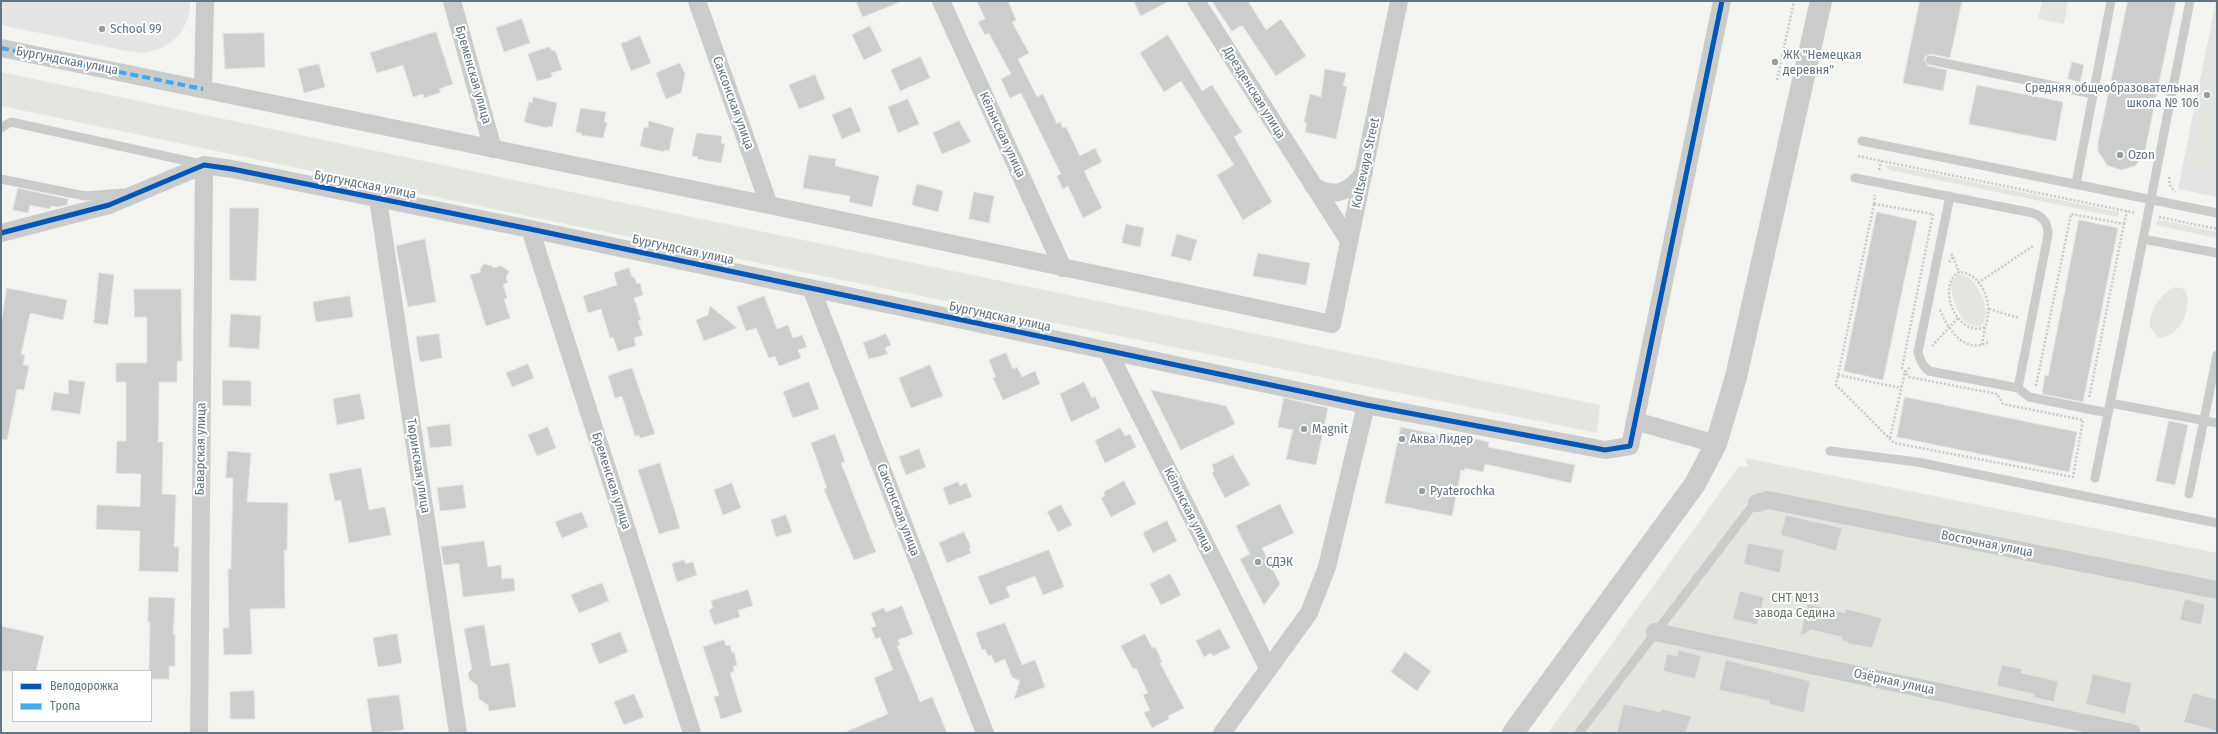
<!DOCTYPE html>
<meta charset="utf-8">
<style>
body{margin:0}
#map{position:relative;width:2218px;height:734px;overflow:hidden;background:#f3f3f0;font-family:"Fira Sans Condensed",sans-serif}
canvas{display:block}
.frame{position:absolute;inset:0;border:2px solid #627481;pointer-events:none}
.legend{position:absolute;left:12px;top:670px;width:140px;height:52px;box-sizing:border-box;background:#fff;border:1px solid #c0c7cd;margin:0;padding:5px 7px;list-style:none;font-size:12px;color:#627481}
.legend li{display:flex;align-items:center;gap:8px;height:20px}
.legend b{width:20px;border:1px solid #c0c7cd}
</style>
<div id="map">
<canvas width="2218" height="734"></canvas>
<div class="frame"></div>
<ul class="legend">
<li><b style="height:5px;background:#0057b8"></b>Велодорожка</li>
<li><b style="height:5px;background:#3fa9f5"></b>Тропа</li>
</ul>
</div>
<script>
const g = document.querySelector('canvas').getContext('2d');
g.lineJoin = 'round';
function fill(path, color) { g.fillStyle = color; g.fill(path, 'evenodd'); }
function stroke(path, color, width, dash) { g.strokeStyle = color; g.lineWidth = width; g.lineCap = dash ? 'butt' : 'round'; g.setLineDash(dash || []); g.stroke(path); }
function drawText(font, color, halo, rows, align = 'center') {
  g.font = font + ' "Fira Sans Condensed",sans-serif'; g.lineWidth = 4; g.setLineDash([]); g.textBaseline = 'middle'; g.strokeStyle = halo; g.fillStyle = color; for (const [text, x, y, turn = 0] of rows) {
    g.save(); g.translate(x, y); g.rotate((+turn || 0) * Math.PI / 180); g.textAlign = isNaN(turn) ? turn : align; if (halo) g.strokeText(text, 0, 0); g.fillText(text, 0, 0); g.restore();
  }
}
const built = new Path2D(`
 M1,1H190V10L187,21L180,34L170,43L159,49L146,53L127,51L1,25Z
 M2216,1H2217V197L2178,189Z`);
const green = new Path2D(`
 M2042,1H2068L2064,24L2038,19Z
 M2212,68L2217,69V171L2193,166Z
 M1,72L552,188L1600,405L1597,433L542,219L1,106Z
 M1890,165L2119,212L2118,217L1889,170L1886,166Z
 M2161,220L2217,232V238L2159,226L2156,224L2157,221Z
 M1957,274C1976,272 1995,314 1981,326C1961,330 1951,299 1951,283Z
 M2175,287L2184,289C2195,307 2179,338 2158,338L2150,327C2149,311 2160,294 2175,287Z
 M1745,458L2217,553V733H1548L1739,466L1748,467Z`);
const building = new Path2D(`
 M856,1H902L863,17Z
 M977,1H1008L1016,20L1012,22L1029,53L1018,59L1037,97L1043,94L1057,124L1060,122L1063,128L1066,127L1080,156L1095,148L1102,162L1084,171L1102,208L1083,218L1068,186L1063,189L1057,176L1061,174L1021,93L1010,98L1001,79L1011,74L989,33L985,35L978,22L985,19Z
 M1134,1H1169L1141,16Z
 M1212,1H1248L1266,30L1281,19L1306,56L1276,76L1242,25L1232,31Z
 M1920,1H1962L1950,58L1931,54L1926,56L1924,59L1928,66L1947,70L1943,91L1903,83Z
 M2128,1H2176L2144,155L2135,166L2121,170L2107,165L2098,151V143Z
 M522,19L530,43L504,52L496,28Z
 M870,26L882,51L864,60L852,35Z
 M436,32L453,84L439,89L441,92L424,98L423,94L413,97L403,65L377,73L370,53Z
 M264,33L265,67L225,69L223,34Z
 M1168,35L1202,91L1212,85L1242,132L1234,137L1272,202L1243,220L1217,175L1234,165L1181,81L1164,92L1140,53Z
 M640,36L651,63L631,71L621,44Z
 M550,47L552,51L555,50L562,70L551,73L552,77L537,81L528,54Z
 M921,57L930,78L900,91L891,70Z
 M2072,62L2084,65L2080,82L2068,79Z
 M680,63L685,74L681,93L666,99L656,73Z
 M319,64L325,87L304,93L298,69Z
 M1325,69L1346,73L1343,86L1347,87L1336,139L1305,132L1307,123L1304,122L1310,94L1321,97Z
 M815,75L825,99L799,109L789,85Z
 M1977,85L2063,102L2056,141L1969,124Z
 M533,97L557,103L552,127L548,126V128L524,122L529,102L532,103Z
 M908,99L919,124L898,133L888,107Z
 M851,107L861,131L842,139L832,115Z
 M581,108L606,112L604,122L607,123L603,138L581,135L582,133L576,132Z
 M649,121L674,128L669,151L664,150V152L640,146L644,127L648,128Z
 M959,121L971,142L942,154L933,133Z
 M697,133L722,136L721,143L725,144L721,163L697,159L698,157L692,156Z
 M809,155L836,159L835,166L879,176L872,207L849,202L850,196L803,188Z
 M917,184L943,191L938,212L912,205Z
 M18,188L68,199L67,205L58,207L51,206L50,209L30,205L28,213L13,210Z
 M974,192L994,196L989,223L969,219Z
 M230,208H259L256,281L230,280Z
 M1877,212L1917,221L1883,380L1844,371Z
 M2079,220L2118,228L2083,402L2042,394L2045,375L2048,376Z
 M1126,224L1144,228L1140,247L1122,243Z
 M1177,234L1197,240L1191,261L1171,256Z
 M425,239L436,302L408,307L396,246Z
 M1258,253L1310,263L1306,285L1253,276Z
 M484,264L492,266L493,268L501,266L509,271L506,278L508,283L503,284L507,298L504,299L510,318L486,326L470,275L481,272L480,270Z
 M629,268L632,277H634L637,284L640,283L643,295L634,298L641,320L638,321L643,335L634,338L636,346L618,351L613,337L610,338L601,309L588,313L583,296L617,285L614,273Z
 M99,273L114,275L108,325L94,323Z
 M7,288L67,300L63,320L30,313L21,354L25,355L23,365L29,366L24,390L17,389L7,440L1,439V324Z
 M134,289H181L182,361H177V382H159L158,442H163L162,494L176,495L174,547H179L178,572L139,571L140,531L96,529L97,505L140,507L141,474L116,473L117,441H126V382H116V363H147V317H135Z
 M350,296L353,317L316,322L313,302Z
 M764,296L777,329L788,325L793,338L802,335L807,347L798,350L801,358L779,366L775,356L769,358L756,328L746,331L737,307Z
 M710,306L737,328L704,341L696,320L708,315Z
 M231,314L261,316L259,349L229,347Z
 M439,334L442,358L420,362L416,337Z
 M886,334L891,345L885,348L888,354L869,359L863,343Z
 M1006,353L1013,369L1017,367L1022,377L1035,371L1040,384L1003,400L993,378L996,377L989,360Z
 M528,364L534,378L512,387L506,373Z
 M930,365L943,396L911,408L899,378Z
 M632,368L655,434L640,438L639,435L635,436L622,396L615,398L608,376Z
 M69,380L85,382L80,414L51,410L54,392L68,394Z
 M223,380L251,381V406L223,405Z
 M809,382L819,409L793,418L783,392Z
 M1084,382L1092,398L1095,396L1100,408L1071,422L1060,394Z
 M1151,390L1226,406L1235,424L1181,450Z
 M360,394L365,419L337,425L333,399Z
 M1905,397L2077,432L2069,472L1897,437Z
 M1284,398L1328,408L1316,465L1286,459L1293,430L1278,427Z
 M2169,421L2188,425L2175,485L2156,481Z
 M450,424L452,446L430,448L427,427Z
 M548,427L556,448L537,456L528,435Z
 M1401,427L1443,436L1444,432L1489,442L1488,447L1575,465L1571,483L1485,464L1483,472L1465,468L1464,471L1461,470L1452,516L1385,503Z
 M1120,428L1125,436L1130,434L1136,447L1105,463L1095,441Z
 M835,434L845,462L841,463L876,552L854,560L824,489L827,488L811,443Z
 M919,449L926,467L906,475L899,457Z
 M228,451L251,453L247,502L288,503L287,550H284L285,608L250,609L252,654L224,655L223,628H229L228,569H231L233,478H226Z
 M1233,455L1250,485L1225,498L1212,473L1214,471L1212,465Z
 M660,463L680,528L659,534L638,470Z
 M361,468L369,510L385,507L391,535L349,543L341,500L335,501L329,474Z
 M1124,481L1136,504L1111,517L1101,498L1105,496L1104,492Z
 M958,482L960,486L966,483L972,497L949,505L943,488Z
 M732,483L741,508L723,515L714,490Z
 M463,485L466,508L440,511L437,488Z
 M1280,504L1294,533L1262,548L1280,584L1264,605L1240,559L1250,554L1236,526Z
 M1061,505L1072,525L1058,532L1047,512Z
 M582,512L588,527L562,538L555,522Z
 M786,515L792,532L776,537L771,520Z
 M1786,515L1842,528L1836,551L1781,535Z
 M1167,521L1177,541L1153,553L1143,533Z
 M964,532L971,547L969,548L971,553L947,563L939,543Z
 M484,541L488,567L501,565L502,579L514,578L515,591L463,597L459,563L444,565L441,547Z
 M1748,543L1784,550L1780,573L1744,564Z
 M1049,550L1064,587L1043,595L1035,576L1006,587L1010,597L990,605L978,577Z
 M684,560L686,564L693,562L697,575L677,582L672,564Z
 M1170,574L1181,595L1161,605L1150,584Z
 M602,583L609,601L579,613L571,595Z
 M748,590L753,606L738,610L740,617L714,625L709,610L713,608L711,601Z
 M1740,591L1764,597L1757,625L1733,619Z
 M149,597L175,598L173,634H175V666H169V679H151V671H149L150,622H148Z
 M2185,599L2205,604L2201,625L2180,620Z
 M1808,604L1845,613L1846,609L1882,618L1872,648L1849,644L1848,642L1841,640L1842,637L1811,630L1800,636Z
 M902,606L913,634L898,640L900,645L897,646L920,702L932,697L947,733H843L888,714L874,678L893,670L880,637L876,639L871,628L876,626L871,613L884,608L886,612Z
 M1005,623L1022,665L1035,660L1045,687L1014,699L1020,681L1012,677L1005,659L995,663L991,655L988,656L985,649L982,650L976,633Z
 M484,625L491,666L509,663L516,707L489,711L488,705L479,699L477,685L469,679L468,673L472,669L464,629Z
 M1,626L44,636L36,671H1Z
 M1220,629L1230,648L1213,656L1211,653L1204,657L1196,641Z
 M620,632L628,652L599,664L591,644Z
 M397,634L402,663L378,667L373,638Z
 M1145,634L1152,648L1155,647L1162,662L1160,663L1184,708L1168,716L1169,719L1152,728L1144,713L1150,710L1143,695L1148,693L1136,668L1133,669L1121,646Z
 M724,640L726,646L730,645L732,653L734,652L737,665L733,666L734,671L730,673L742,712L721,719L714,697L719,695L703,647Z
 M1679,650L1701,656L1695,679L1663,671L1667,654L1677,656Z
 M1405,652L1431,671L1417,691L1391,672Z
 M1726,660L1810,681L1804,713L1769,704V701L1719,690Z
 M2002,665L2022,669L2021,673L2058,681L2054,702L2033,697L2034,694L1997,686Z
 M2093,674L2132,683L2125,714L2086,704Z
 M254,691L255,719H230V692Z
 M2193,693L2217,699V731L2184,722Z
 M634,694L644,717L624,725L614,702Z
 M399,695L404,730L372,733L367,699Z
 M1624,704L1660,712L1661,709L1691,716L1686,733H1617Z`);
const path = new Path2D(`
 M1777,80L1794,1
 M1858,156L2136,213
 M1879,170L1881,161
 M2169,177L2170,185L2175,192
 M1874,204L1933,214L1902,368L1909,377L1997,394L2003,404L2083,420L2073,477L1894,443L1836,385Z
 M1874,204L1875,195
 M2159,217L2217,229
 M2124,224L2127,211
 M1953,257L1959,272C1935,286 1958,339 1985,327C1994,306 1983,273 1959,272
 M1949,262L1953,257L1951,253
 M1978,283L2033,246
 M1989,309L2019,318
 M1940,310C1948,330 1966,356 1990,341
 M1982,345L1985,327
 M1932,346L1958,318
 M1838,375L1901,388
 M2036,386L2071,214L2124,224L2089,398
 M1890,438L1905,372L1910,367`);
const service = new Path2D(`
 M1930,60L2093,94
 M1,128L11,122L201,164
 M1862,141L2217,213
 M1855,178L2033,213C2044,217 2048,224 2048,235L2018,388L1929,371C1922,365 1920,360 1918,352L1950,196
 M1,179L85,196L122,193
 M2076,184L2111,1
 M2143,239L2190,1
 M2018,388L2029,397L2108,413
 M2110,403L2217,423
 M1830,451L1917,462L2217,523
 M2095,478L2143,239L2217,253
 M2189,494L2217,355
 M1579,733L1750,509L1757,503`);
const minor = new Path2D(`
 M452,1L493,149
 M697,1L769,205
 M941,1L1063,268
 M1196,1L1349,241
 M1,48L769,205L1332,324L1399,1
 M203,89L205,1
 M1313,186C1335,199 1349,192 1364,173
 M378,199L458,733
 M530,229L692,733
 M1,233L109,205L204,165L232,169L530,229L1366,405L1605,450L1630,446L1722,1
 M811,288L985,733
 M1108,351L1268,668
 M1635,421L1716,444
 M1757,503L1768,500L2217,590
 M1655,632L2132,733
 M199,733L204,165
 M1222,733L1309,613L1327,567L1366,405`);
const tertiary = new Path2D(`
 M1513,733L1695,484L1716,444L1736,377L1821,1`);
const quiet = new Path2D(`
 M1,48L203,89`);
const cycleway = new Path2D(`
 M1,233L109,205L204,165L232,169L530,229L1366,405L1605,450L1630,446L1722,1`);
const markers = [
 [102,29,4,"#95a0a8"],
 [1775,62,4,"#95a0a8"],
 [2207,95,4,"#95a0a8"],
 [2120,155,4,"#95a0a8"],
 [1304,429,4,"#95a0a8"],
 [1402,439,4,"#95a0a8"],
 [1422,491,4,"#95a0a8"],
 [1258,562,4,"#95a0a8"]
];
const poiNames = [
 ["School 99",110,29],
 ["ЖК \"Немецкая",1783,55],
 ["деревня\"",1783,70],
 ["Средняя общеобразовательная",2199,88,"right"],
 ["школа № 106",2199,103,"right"],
 ["Ozon",2128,155],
 ["Magnit",1312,429],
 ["Аква Лидер",1410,439],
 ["Pyaterochka",1430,491],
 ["СДЭК",1266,562]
];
const streetNames = [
 ["Бургундская улица",67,61,11],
 ["Бременская улица",473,75,74],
 ["Дрезденская улица",1254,93,58],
 ["Саксонская улица",733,103,70],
 ["Кёльнская улица",1002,135,65],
 ["Koltsevaya Street",1366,163,-78],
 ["Бургундская улица",365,185,11],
 ["Бургундская улица",683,250,12],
 ["Бургундская улица",1000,317,12],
 ["Баварская улица",201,449,-89],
 ["Тюринская улица",418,466,81],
 ["Бременская улица",611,481,72],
 ["Саксонская улица",898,510,69],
 ["Кёльнская улица",1188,510,63],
 ["Восточная улица",1987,544,11],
 ["Озёрная улица",1894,682,12]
];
const parkNames = [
 ["СНТ №13",1795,598],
 ["завода Седина",1795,613]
];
fill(built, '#e3e4e3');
fill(green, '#e2e6de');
fill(building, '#cccece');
stroke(building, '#e2e2e0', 1);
stroke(path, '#c8c9c9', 2.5, [2, 2]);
stroke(service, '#cacccc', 9);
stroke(minor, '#cacccc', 18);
stroke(tertiary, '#cacccc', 22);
stroke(quiet, '#3fa9f5', 4, [8, 4]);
stroke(cycleway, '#0057b8', 5);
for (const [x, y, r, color] of markers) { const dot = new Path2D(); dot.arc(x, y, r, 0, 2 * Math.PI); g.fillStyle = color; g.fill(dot); stroke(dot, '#fff', 1.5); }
drawText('13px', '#627481', '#fff', poiNames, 'left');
drawText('13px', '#627481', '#fff', streetNames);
drawText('13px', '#677861', '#fff', parkNames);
</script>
